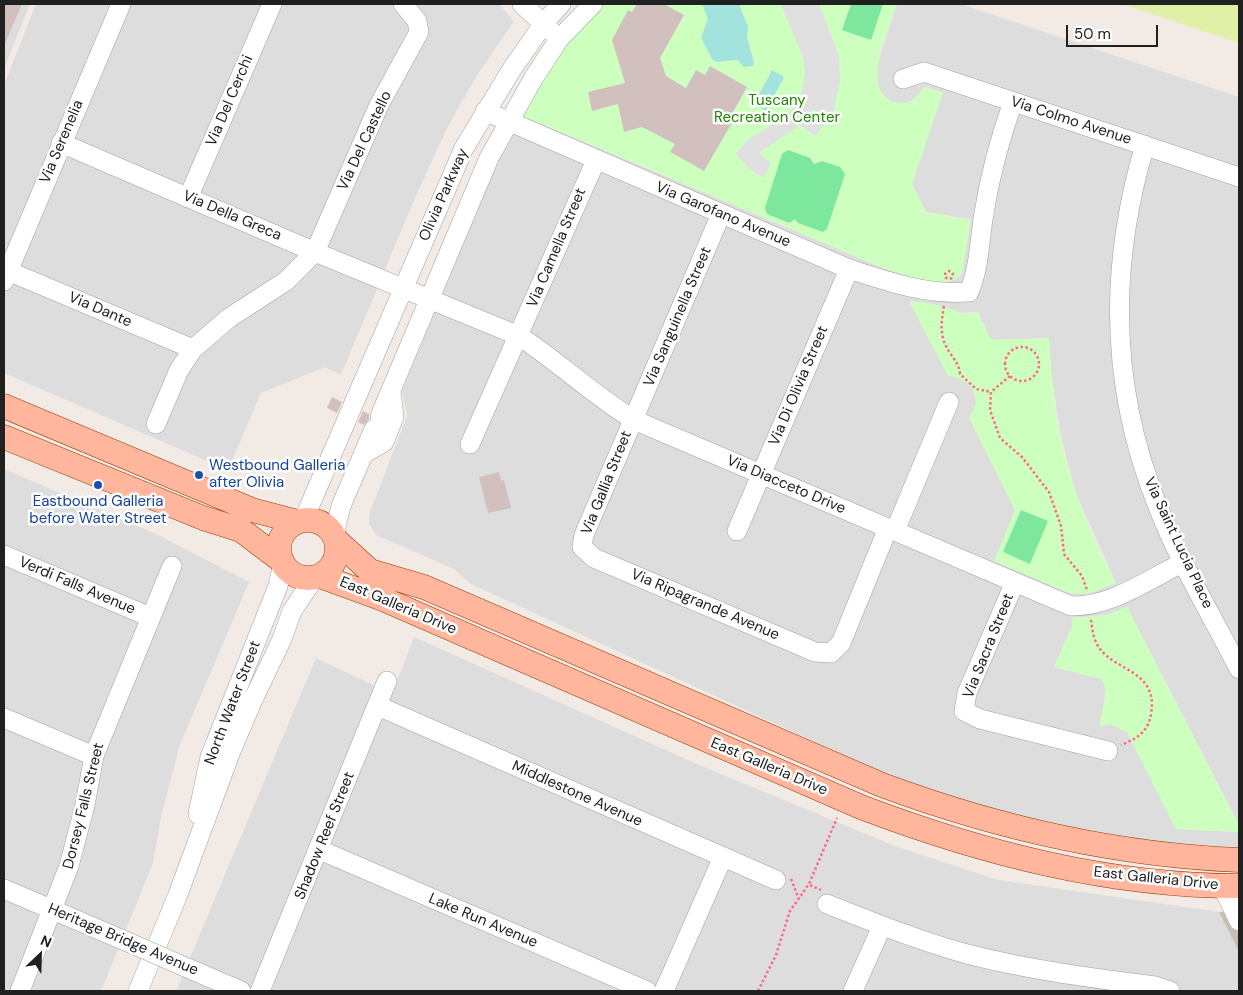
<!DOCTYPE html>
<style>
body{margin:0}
#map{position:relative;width:1243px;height:995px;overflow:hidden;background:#f1eae5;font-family:"DM Sans",sans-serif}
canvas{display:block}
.frame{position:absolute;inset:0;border:5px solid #202020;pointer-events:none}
.north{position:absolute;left:15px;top:930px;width:50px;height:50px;-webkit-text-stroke:4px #fff;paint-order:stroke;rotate:24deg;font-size:14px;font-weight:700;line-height:20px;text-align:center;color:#202020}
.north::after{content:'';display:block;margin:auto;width:18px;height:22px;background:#202020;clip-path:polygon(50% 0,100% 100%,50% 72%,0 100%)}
.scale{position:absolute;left:1066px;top:25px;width:92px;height:22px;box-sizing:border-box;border:2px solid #202020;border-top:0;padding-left:6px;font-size:15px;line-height:18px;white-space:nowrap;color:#202020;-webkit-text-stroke:4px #fff;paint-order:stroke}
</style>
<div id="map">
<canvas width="1243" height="995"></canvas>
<div class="frame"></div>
<div class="north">N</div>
<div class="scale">50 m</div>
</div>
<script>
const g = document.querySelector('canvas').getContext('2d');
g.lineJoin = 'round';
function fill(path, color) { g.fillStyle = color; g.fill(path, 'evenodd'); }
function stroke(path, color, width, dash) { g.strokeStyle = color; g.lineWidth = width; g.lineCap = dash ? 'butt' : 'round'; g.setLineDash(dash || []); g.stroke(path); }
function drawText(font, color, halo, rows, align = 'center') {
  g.font = font + ' "DM Sans",sans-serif'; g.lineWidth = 5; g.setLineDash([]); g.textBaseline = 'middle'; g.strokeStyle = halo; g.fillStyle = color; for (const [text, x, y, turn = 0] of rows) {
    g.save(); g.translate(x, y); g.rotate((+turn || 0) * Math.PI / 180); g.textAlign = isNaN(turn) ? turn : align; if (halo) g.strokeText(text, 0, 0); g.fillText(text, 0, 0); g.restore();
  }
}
const residential = new Path2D(`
 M4,4H30L4,69Z
 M36,4H499L514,21L478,74L449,124L414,200L341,375L325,367L261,393L228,470L4,373V85Z
 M897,4H961L1239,97V825L1127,607L1107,615L1071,618L1073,624L1054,667L1102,679L1106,689L1100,726L1110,724L1127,732L1176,829L1239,832V849L1187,847L1084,833L987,811L874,769L471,584L454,569L376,535L369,523L370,512L407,416L402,391L505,143L521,115L883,268L915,278L947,283L970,219L926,212L912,184L942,92L925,87L910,103L901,104L893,102L880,93L877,82V65ZM944,306L957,313L978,312L991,340L1049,338L1051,372L1060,431L1075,491L1116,583L1015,510L969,418L975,411L976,403L973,389L967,382L958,377Z
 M4,469L156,534L249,582L179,747L161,817L153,863L101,991H4Z
 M414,637L699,765L895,846L998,880L1219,912L1239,952V991H176L316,658L392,694Z`);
const construction = new Path2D(`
 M1239,911V952L1219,912Z`);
const grass = new Path2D(`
 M1122,4H1239V43Z`);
const park = new Path2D(`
 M602,4H897C890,26 857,95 897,103C910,105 917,97 925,87L943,92L912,184L926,212L971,220L962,274C947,293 903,274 883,268L521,115L573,35Z
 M909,301C920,302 933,303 944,307C958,311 963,316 978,312L991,340L1049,338C1052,389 1058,444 1076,492C1087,524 1101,554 1116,583L1088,594L1069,593L994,561L1015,510L969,417C986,398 970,378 948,376Z
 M1127,607L1239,825V832L1176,829L1127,732L1110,724L1100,726L1106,690L1102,679L1054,667L1073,624L1071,618L1107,615Z`);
const pitch = new Path2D(`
 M851,4H883L871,40L842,30Z
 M788,150L810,158L814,164L822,161L840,167L845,174L827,229L823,232L798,223L795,219L789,223L767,214L765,208L782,154Z
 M1021,510L1048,521L1030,564L1003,552Z`);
const parking = new Path2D(`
 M781,4H819L839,55L840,82L833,113L815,136L800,125L759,153L771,163L764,178L753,172L735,154L750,138L786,116L796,105L802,92L805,72L803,58Z`);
const water = new Path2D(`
 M702,4H739L748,27L747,37L754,63L753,66L744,67L737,60L716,62L712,59L701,38L708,19Z
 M772,70L784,77L766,111L754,104Z`);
const building = new Path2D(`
 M4,4H22L4,46Z
 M637,4H664L684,15L660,58L666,76L686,88L696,70L705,75L710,66L747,87L732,114L736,116L704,171L670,152L675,144L642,127L624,132L618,104L592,111L588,92L625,83L612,40L628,10L632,12Z
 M332,397L342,402L337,413L327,408Z
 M363,411L369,414V419L364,425L358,422Z
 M499,472L501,481L504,480L511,508L488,513L479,477Z`);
const path = new Path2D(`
 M945 275a4 4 0 1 1 8 0a4 4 0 1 1-8 0Z
 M944,306C941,324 939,337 950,353C955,361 959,364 960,374L976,389L991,392
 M1005 364a17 17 0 1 1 34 0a17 17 0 1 1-34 0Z
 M1010,376L991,392L990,410L1000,438L1022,457L1049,492L1061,526L1064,554L1082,576L1087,590
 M1091,620C1092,628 1093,638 1098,646C1113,671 1159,670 1151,714C1148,732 1138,738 1121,745
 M791,879L799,899
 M810,885L821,890
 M758,991L776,955L790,911L809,884L837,818`);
const minor = new Path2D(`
 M522,4L551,31
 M903,79L924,72L1239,177
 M485,111L849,269C889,282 926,295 969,292C980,266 979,241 984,213C990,176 1000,138 1013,102
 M61,143L315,252L519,336C559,362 593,395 634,420L1071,606C1111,607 1149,579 1184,562
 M1145,145C1108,268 1110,388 1158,507C1180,563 1212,616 1239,669
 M188,198L272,4
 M721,214L584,535L582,547L594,558L815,652L831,653L841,643L888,528
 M8,271L193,349
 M4,281L121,4
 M380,416L489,158L533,79L559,39L593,4
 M156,424L179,370L193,349L229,318L286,281L315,252L379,105L419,32L417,21L403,4
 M470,444L596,160
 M365,453L384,442L394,417L391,392
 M303,521L464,148L512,69L544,23L561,4
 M737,531L849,269
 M895,531L949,402
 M334,535L341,506L374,429
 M4,555L150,617
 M1015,582L967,693L964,711L980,719L1108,751
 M378,706L776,880
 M4,718L94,756
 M198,814L210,757L278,586L283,563
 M320,850L647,991
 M1222,886L1239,921
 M4,889L123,940
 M827,904C873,922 919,941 967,954C1029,970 1092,978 1155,986L1170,991
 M183,966L241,991
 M20,991L69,866L85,805L94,756L172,566
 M138,991L177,897L231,751L252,702L282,639L292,611L315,577
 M260,991L387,681
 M664,991L723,857
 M853,991L882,926`);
const major = new Path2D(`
 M4,406L252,510L298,522
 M4,437L203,518L241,530L282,561
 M279 549a29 29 0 1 1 58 0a29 29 0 1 1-58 0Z
 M336,540L370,571L424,587L882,785C998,828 1115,855 1239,860
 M320,576L383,599L861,807C982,853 1109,886 1239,886`);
const minorBridge = new Path2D(`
 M123,940L183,966`);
const markers = [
 [199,475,5,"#1a4fb4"],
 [98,485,5,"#1a4fb4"]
];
const streetNames = [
 ["Via Del Cerchi",230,101,-67],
 ["Via Colmo Avenue",1071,121,18],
 ["Via Del Castello",365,141,-65],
 ["Via Serenelia",62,142,-67],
 ["Olivia Parkway",444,195,-66],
 ["Via Garofano Avenue",723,215,23],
 ["Via Della Greca",232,216,23],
 ["Via Camella Street",557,248,-67],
 ["Via Dante",100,310,23],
 ["Via Sanguinella Street",678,317,-67],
 ["Via Di Olivia Street",799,386,-67],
 ["Via Gallia Street",607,483,-68],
 ["Via Diacceto Drive",786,485,23],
 ["Via Saint Lucia Place",1178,543,65],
 ["Verdi Falls Avenue",77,586,23],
 ["Via Ripagrande Avenue",705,605,23],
 ["East Galleria Drive",398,606,23],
 ["Via Sacra Street",989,646,-68],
 ["North Water Street",233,703,-69],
 ["East Galleria Drive",769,767,23],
 ["Middlestone Avenue",577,794,24],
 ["Dorsey Falls Street",84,806,-76],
 ["Shadow Reef Street",325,836,-68],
 ["East Galleria Drive",1156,879,6],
 ["Lake Run Avenue",483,921,23],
 ["Heritage Bridge Avenue",123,940,23]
];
const parkNames = [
 ["Tuscany",777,101],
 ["Recreation Center",777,118]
];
const transitNames = [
 ["Westbound Galleria",209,466],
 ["after Olivia",209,483],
 ["Eastbound Galleria",98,502,"center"],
 ["before Water Street",98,519,"center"]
];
fill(residential, '#dedddd');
fill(construction, '#c7c0b0');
fill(grass, '#e1f0a7');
fill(park, '#cdffbf');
fill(pitch, '#7ce79d');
fill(parking, '#e0e0e0');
fill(water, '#a2e3de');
fill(building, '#d2c0be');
stroke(minor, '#a1a1a1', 20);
stroke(major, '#9b3800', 25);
stroke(path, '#ff6887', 2.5, [2.5, 2.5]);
stroke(minor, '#fff', 19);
stroke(major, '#ffb69c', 24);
stroke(minorBridge, '#a1a1a1', 20, []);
stroke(minorBridge, '#fff', 19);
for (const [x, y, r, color] of markers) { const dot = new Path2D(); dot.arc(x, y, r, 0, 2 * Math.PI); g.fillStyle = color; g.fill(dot); stroke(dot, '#fff', 2); }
drawText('15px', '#202020', '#fff', streetNames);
drawText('15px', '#1f8402', '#fff', parkNames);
drawText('15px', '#164399', '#fff', transitNames, 'left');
</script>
